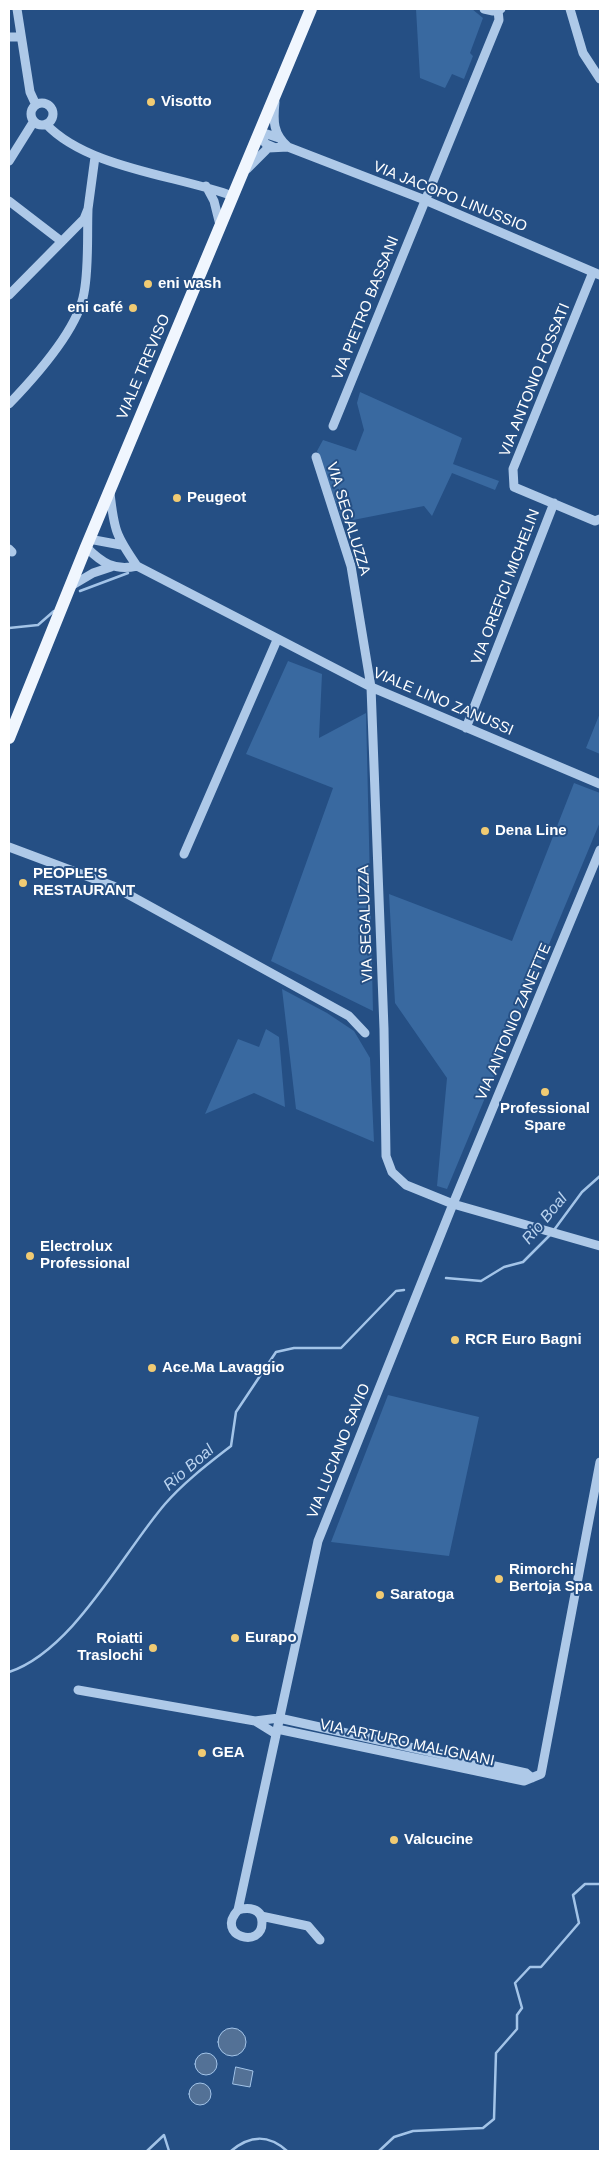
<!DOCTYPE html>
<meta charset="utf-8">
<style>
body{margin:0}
#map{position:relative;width:609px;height:2160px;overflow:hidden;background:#254f84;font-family:Helvetica,sans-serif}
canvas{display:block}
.frame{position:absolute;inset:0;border:10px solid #fff;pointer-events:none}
</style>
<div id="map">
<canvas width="609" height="2160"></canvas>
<div class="frame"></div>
</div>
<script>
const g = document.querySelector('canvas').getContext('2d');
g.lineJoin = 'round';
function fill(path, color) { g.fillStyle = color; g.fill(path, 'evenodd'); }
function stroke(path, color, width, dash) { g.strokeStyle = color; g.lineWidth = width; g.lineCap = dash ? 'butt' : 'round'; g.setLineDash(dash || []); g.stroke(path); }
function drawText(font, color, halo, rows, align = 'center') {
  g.font = font + ' Helvetica,sans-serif'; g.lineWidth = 4; g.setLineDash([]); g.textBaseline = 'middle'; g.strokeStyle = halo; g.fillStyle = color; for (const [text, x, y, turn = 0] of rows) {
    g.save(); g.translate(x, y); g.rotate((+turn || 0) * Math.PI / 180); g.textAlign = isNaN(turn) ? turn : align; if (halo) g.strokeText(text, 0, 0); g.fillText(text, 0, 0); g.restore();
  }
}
const green = new Path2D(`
 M416,9H472L483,18L470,53L473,56L464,79L452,74L445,88L420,78Z
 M360,392L462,438L453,464L499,481L495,490L452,473L432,516L424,506L343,522L317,451L323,440L356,451L364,430L357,403Z
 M288,661L322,674L319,738L366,713L373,1011L271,961L333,788L246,754Z
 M600,713V754L586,748Z
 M574,783L600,793V822L447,1189L437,1186L447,1078L395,1003L389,894L512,941Z
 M282,989L327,1013L354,1031L370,1058L374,1142L296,1109Z
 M266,1029L279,1037L285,1107L254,1093L205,1114L238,1039L259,1047Z
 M388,1395L479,1417L449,1556L331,1542Z`);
const water = new Path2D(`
 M218 2042a14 14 0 1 1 28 0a14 14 0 1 1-28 0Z
 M195 2064a11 11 0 1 1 22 0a11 11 0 1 1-22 0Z
 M236,2067L253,2071L250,2087L233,2084Z
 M189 2094a11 11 0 1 1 22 0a11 11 0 1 1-22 0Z`);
const stream = new Path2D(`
 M80,591L128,573
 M9,628L38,625L54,611
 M554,1230L582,1192L600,1176
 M446,1278L481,1281L504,1267L523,1262L551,1234
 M9,1672C73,1651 122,1554 165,1504C184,1482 208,1464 231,1446L236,1412L276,1352L294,1348H341L396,1291L404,1290
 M147,2151L164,2135L169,2151
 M231,2151C250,2135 268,2134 287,2151
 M379,2151L394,2137L413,2131L483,2128L494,2119L496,2053L517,2029V2015L522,2008L515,1983L530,1967H541L579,1923L573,1895L585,1884H600`);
const minor = new Path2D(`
 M17,9L30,92L36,105
 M484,9L493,11L501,9
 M570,9L583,53L600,79
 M9,37H21
 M275,102C273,121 273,134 288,147
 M31 114a11 11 0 1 1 22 0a11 11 0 1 1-22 0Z
 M46,124C87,168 176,175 233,196
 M273,147L266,144L259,135L267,134L279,138
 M9,161L34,121
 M247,169L268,148L288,147L425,200L600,275
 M206,186L214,201L220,225
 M9,201L61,241
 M593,272L513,469L514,487L595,521L600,519
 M9,295L84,219L88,209L95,157
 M9,404C34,378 78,330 84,293C89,266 87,237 88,209
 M333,426L499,20L498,10
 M316,457L351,566L371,687L384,1029L386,1156L392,1172L406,1185L453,1204L600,1246
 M110,493C114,530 116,536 137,566L371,687L600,784
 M89,539L121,545
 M86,547C102,563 114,571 137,566
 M9,549L12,552
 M71,586L93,573L111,567
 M466,728L554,503
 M9,847L113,886L349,1016L365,1033
 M184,854L277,640
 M78,1690L255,1721L279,1718L526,1773L532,1778
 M255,1721L276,1734
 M277,1729L524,1781L541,1774L600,1462
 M238,1910C248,1907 262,1908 262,1922C263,1950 214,1936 238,1910L318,1541L453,1204L600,850
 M261,1916L308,1926L320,1940`);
const major = new Path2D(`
 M9,738L86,547L311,9`);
const markers = [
 [151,102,5,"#f1cb73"],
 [148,284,5,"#f1cb73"],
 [133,308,5,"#f1cb73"],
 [177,498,5,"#f1cb73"],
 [485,831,5,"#f1cb73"],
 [23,883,5,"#f1cb73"],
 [545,1092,5,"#f1cb73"],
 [30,1256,5,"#f1cb73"],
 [455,1340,5,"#f1cb73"],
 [152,1368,5,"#f1cb73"],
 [499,1579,5,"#f1cb73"],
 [380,1595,5,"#f1cb73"],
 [235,1638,5,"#f1cb73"],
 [153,1648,5,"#f1cb73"],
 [202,1753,5,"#f1cb73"],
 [394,1840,5,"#f1cb73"]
];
const poiNames = [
 ["Visotto",161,102],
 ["eni wash",158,284],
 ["eni café",123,308,"right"],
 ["Peugeot",187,498],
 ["Dena Line",495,831],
 ["PEOPLE'S",33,874],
 ["RESTAURANT",33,891],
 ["Professional",545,1109,"center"],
 ["Spare",545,1126,"center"],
 ["Electrolux",40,1247],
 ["Professional",40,1264],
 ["RCR Euro Bagni",465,1340],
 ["Ace.Ma Lavaggio",162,1368],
 ["Rimorchi",509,1570],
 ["Bertoja Spa",509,1587],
 ["Saratoga",390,1595],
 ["Eurapo",245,1638],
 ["Roiatti",143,1639,"right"],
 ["Traslochi",143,1656,"right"],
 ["GEA",212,1753],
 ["Valcucine",404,1840]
];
const streetNames = [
 ["VIA JACOPO LINUSSIO",450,197,22],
 ["VIA PIETRO BASSANI",366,308,-68],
 ["VIALE TREVISO",144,367,-67],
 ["VIA ANTONIO FOSSATI",535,380,-68],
 ["VIA SEGALUZZA",348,519,73],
 ["VIA OREFICI MICHELIN",506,587,-69],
 ["VIALE LINO ZANUSSI",443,702,23],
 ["VIA SEGALUZZA",366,924,-92],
 ["VIA ANTONIO ZANETTE",514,1022,-67],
 ["VIA LUCIANO SAVIO",339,1451,-68],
 ["VIA ARTURO MALIGNANI",407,1743,12]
];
const waterNames = [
 ["Rio Boal",545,1219,-50],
 ["Rio Boal",189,1468,-41]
];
fill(green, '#3969a0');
fill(water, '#537196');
stroke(water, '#a3c4e8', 1);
stroke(stream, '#a3c4e8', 2.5);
stroke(minor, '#aec9e8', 9);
stroke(major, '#f0f6fe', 12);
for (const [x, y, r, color] of markers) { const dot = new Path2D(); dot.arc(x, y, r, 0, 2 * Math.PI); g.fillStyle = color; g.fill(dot); stroke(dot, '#254f84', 2); }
drawText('bold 15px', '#fff', '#254f84', poiNames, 'left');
drawText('15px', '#fff', '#254f84', streetNames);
drawText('italic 16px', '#bad3ef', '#254f84', waterNames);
</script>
